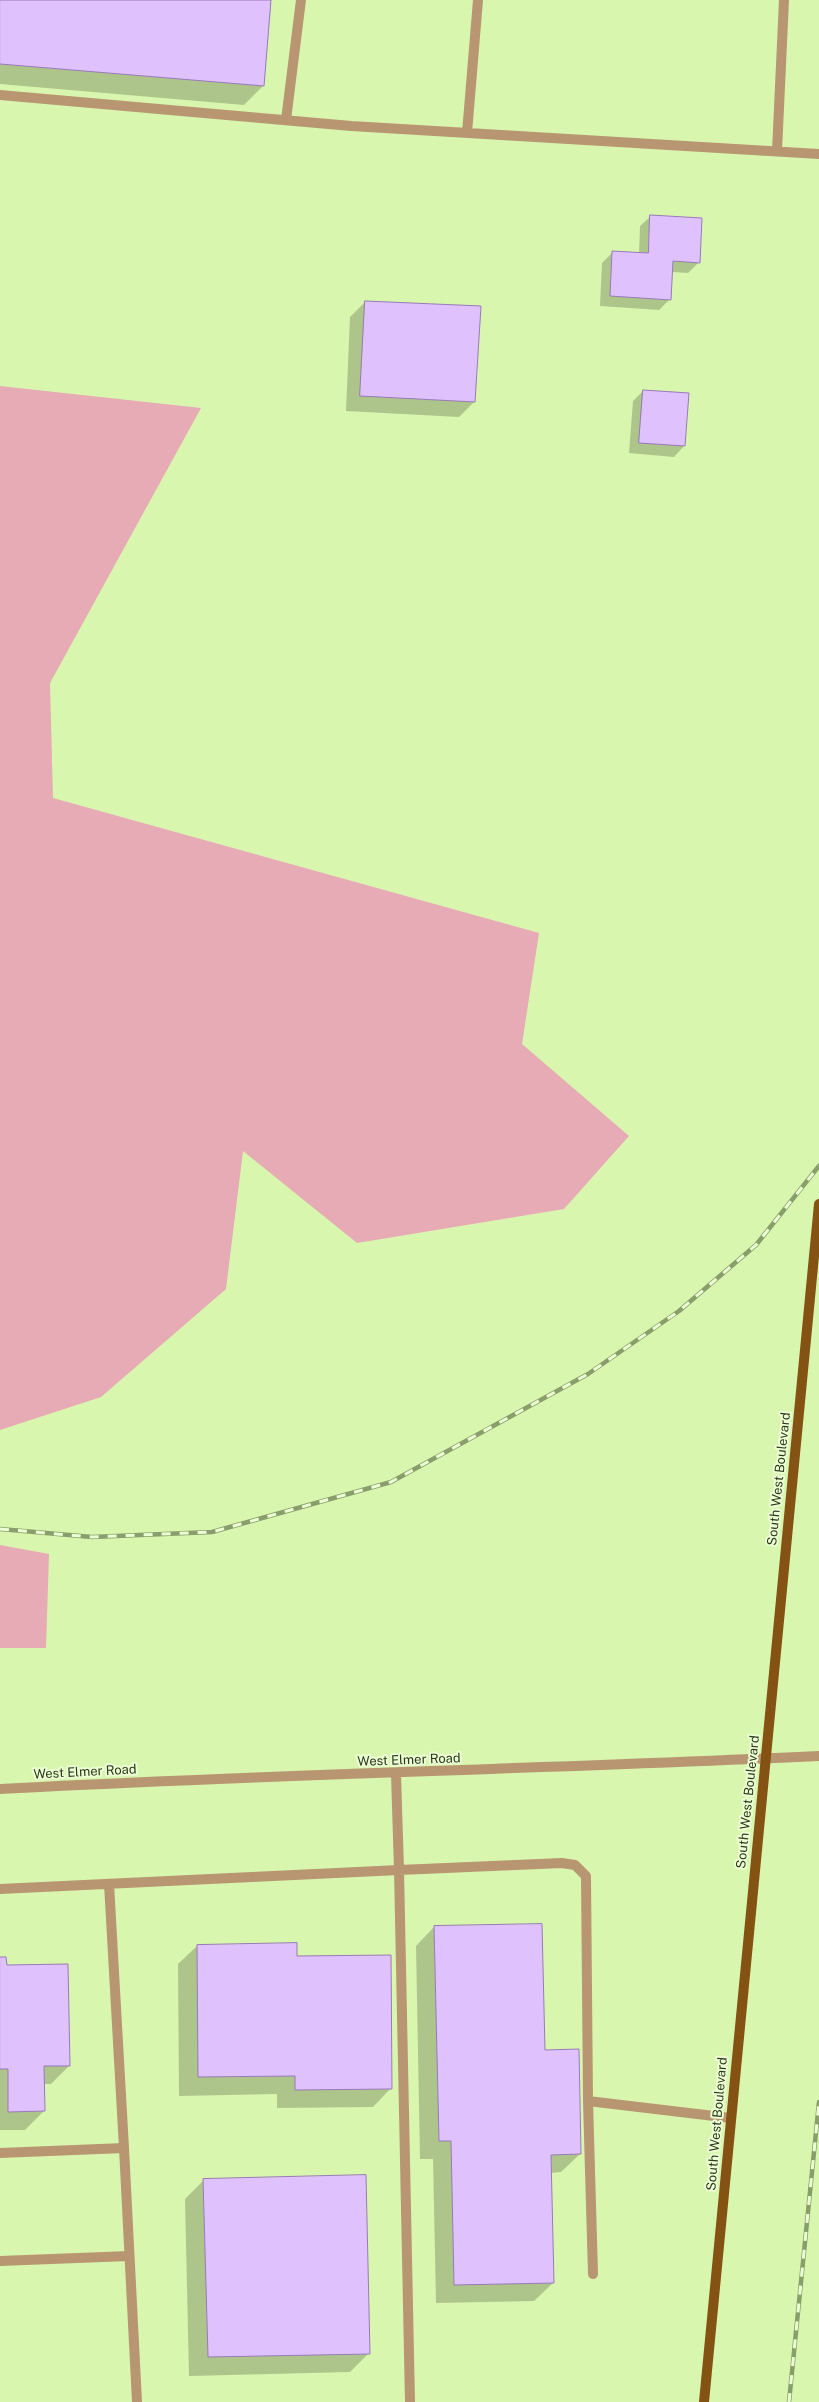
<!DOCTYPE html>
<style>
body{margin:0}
canvas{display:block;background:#d8f6ae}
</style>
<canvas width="819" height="2402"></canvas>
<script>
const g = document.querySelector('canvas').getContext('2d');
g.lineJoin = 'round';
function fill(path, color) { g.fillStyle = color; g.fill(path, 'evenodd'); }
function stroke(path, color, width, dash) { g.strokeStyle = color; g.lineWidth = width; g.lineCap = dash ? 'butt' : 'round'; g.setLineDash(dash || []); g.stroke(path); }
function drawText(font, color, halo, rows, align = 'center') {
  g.font = font + ' "Public Sans",sans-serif'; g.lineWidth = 4; g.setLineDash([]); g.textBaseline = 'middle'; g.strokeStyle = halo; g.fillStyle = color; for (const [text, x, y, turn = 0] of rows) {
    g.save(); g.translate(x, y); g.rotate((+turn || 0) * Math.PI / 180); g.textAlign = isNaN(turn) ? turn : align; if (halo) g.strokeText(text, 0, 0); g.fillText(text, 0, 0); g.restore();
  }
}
const green = new Path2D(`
 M0,386L201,408L50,683L53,798L539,933L522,1044L629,1136L564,1209L357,1243L243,1151L226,1289L101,1397L0,1430Z
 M0,1545L49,1554L46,1648H0Z`);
const shadow = new Path2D(`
 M0,0H270L263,86L244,105L0,84Z
 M651,216L699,262L688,273L672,272L670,299L659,310L600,306L602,263L613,252L639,254L640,226Z
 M365,302L474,402L459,417L346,411L350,317Z
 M643,391L688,394L684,446L674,457L629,453L633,401Z
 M434,1927L544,2051L580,2154L561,2172L550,2173L553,2283L534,2301L436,2303L433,2159H420L416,1946Z
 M296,1944V1957L391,2088L373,2107L277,2108V2094L179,2096L178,1964L197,1946Z
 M0,1958L69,2066L51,2084H43L44,2111L25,2130H0Z
 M204,2180L369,2353L350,2372L189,2376L185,2199Z`);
const building = new Path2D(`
 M0,0H271L264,86L0,64Z
 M650,215L702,218L700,263L673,261L671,300L610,296L612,251L648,253Z
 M365,301L481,306L475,402L360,396Z
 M643,390L689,393L685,446L639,443Z
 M542,1924L545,2050L579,2049L581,2154L551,2155L554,2283L454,2285L451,2141H439L434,1926Z
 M297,1943V1956L391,1955L392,2089L295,2090V2076L198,2077L197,1945Z
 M0,1957H6L7,1965L68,1964L70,2066H44L45,2111L8,2112V2069H0Z
 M366,2175L370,2354L208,2357L203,2179Z`);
const minor = new Path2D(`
 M0,95L351,126L819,154
 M286,120L301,0
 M467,133L478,0
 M777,151L784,0
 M0,1789C273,1774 546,1769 819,1756
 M0,1889L399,1870L396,1774
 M588,2101L593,2274
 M124,2148L137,2402
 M0,2153L124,2148L109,1884
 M0,2261L129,2256
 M410,2402L399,1870L562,1863L575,1865L586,1876L588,2101L731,2118`);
const major = new Path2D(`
 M704,2402L819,1204`);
const rail = new Path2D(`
 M0,1529L92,1537L212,1532L391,1482L588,1374L679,1311L756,1245L819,1166
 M789,2402L819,2102`);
const streetNames = [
 ["South West Boulevard",779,1479,-84],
 ["West Elmer Road",409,1760,-2],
 ["West Elmer Road",85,1772,-3],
 ["South West Boulevard",748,1802,-84],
 ["South West Boulevard",717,2124,-85]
];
fill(green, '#e6abb5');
fill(shadow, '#0003');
fill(building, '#dfc2fd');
stroke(building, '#9979b8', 1);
stroke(minor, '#b99672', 10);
stroke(major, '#845213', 10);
stroke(rail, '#899e6b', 4.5);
stroke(rail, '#ecffd4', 3, [9]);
drawText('13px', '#2c371b', '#ecffd4', streetNames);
</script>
